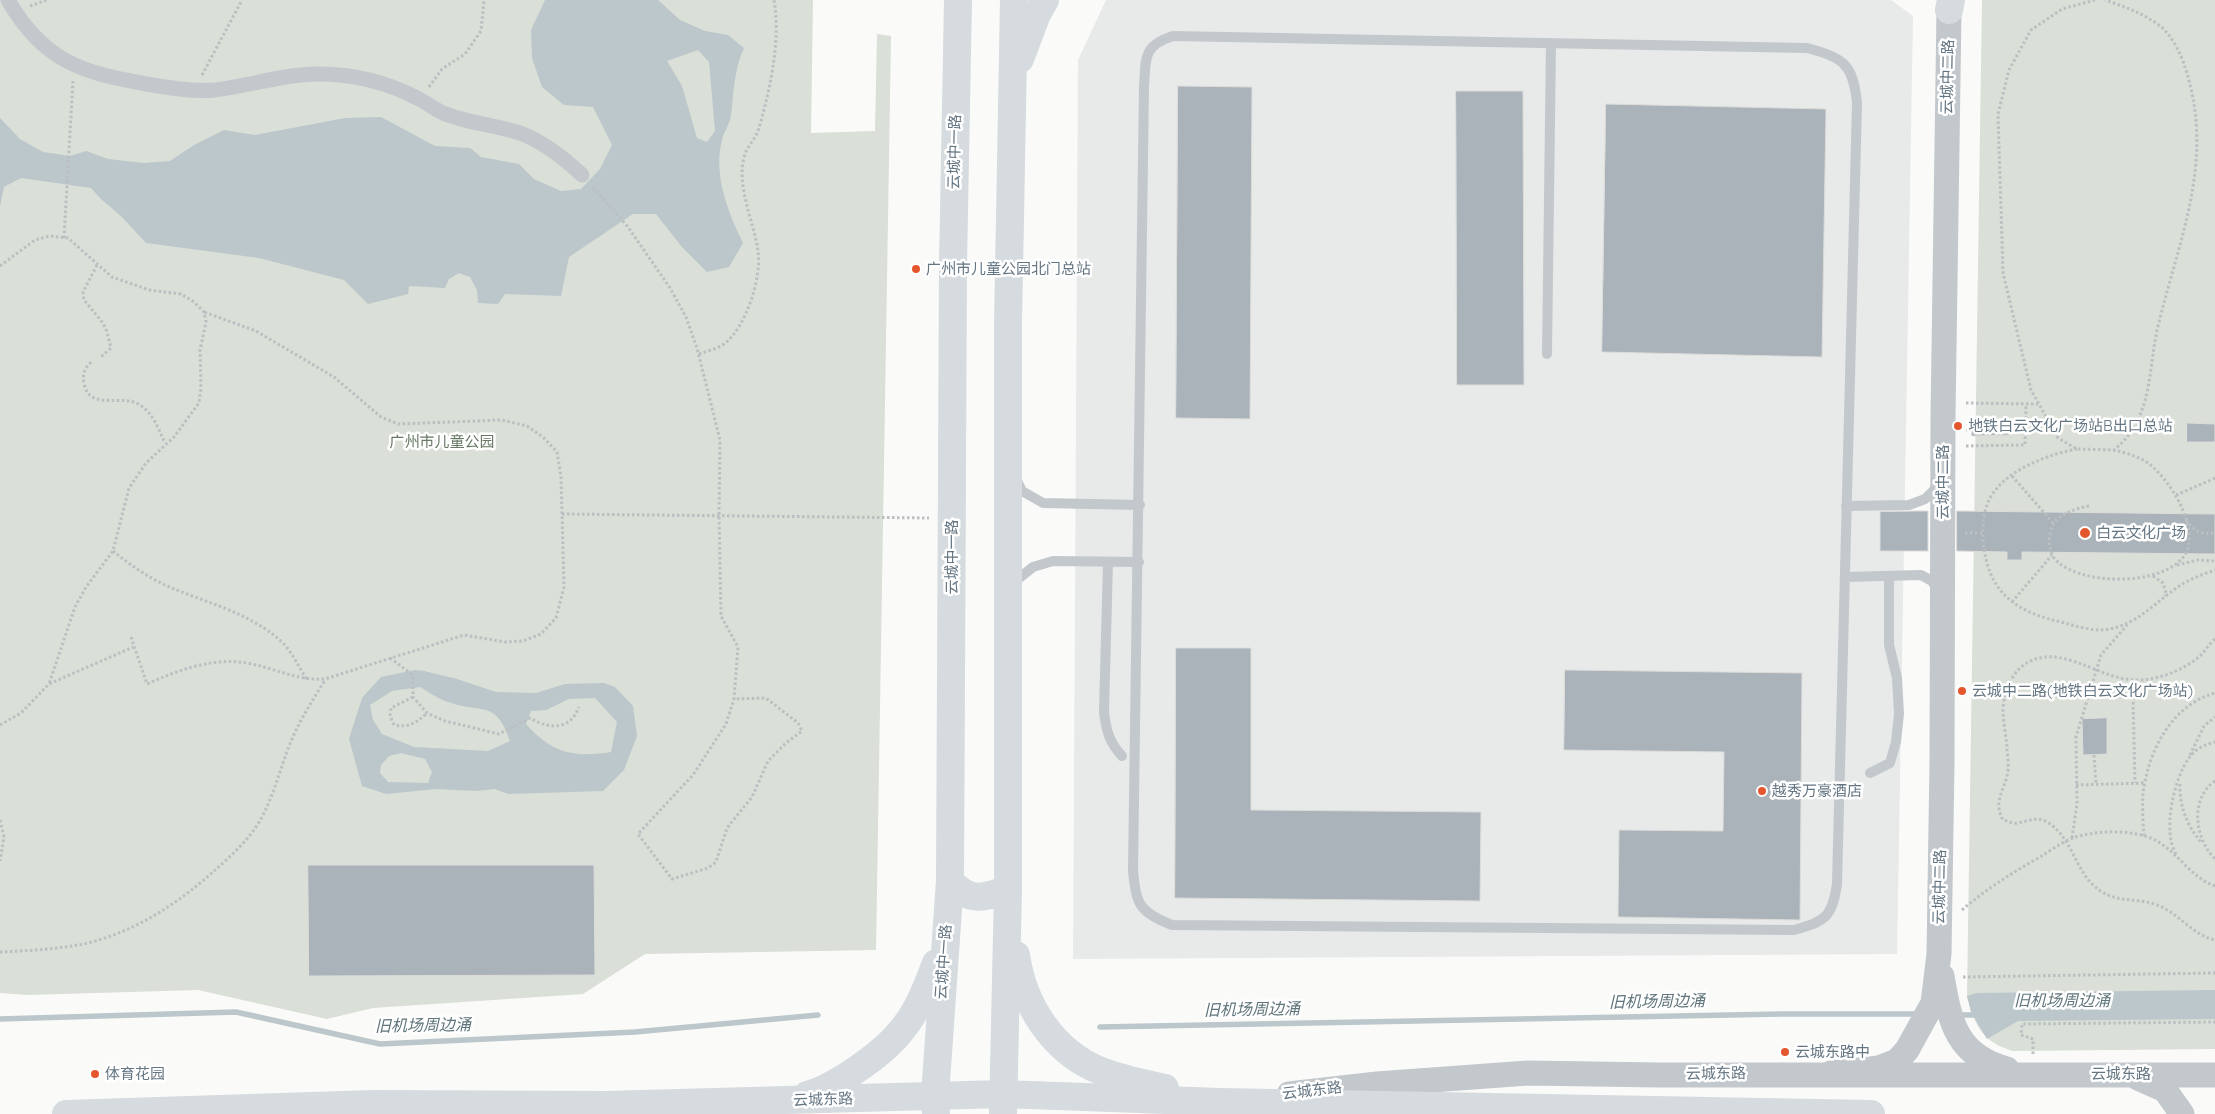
<!DOCTYPE html>
<meta charset="utf-8">
<style>
body{margin:0}
canvas{display:block;background:#fafaf8}
</style>
<canvas width="2215" height="1114"></canvas>
<script>
const g = document.querySelector('canvas').getContext('2d');
g.lineJoin = 'round';
function fill(path, color) { g.fillStyle = color; g.fill(path, 'evenodd'); }
function stroke(path, color, width, dash) { g.strokeStyle = color; g.lineWidth = width; g.lineCap = dash ? 'butt' : 'round'; g.setLineDash(dash || []); g.stroke(path); }
function drawText(font, color, halo, rows, align = 'center') {
  g.font = font + ' Quicksand,"Noto Sans SC",sans-serif'; g.lineWidth = 5; g.setLineDash([]); g.textBaseline = 'middle'; g.strokeStyle = halo; g.fillStyle = color; for (const [text, x, y, turn = 0] of rows) {
    g.save(); g.translate(x, y); g.rotate((+turn || 0) * Math.PI / 180); g.textAlign = isNaN(turn) ? turn : align; if (halo) g.strokeText(text, 0, 0); g.fillText(text, 0, 0); g.restore();
  }
}
const built = new Path2D(`
 M1106,0H1891L1913,16L1897,954L1073,959L1078,60Z`);
const green = new Path2D(`
 M0,0H813L811,133L875,131L877,34L891,36L876,950L645,954L583,994L373,1008L327,1019L198,990L27,995L0,993Z
 M1982,0H2215V1049L2013,1051C1982,1042 1975,1026 1967,996Z`);
const water = new Path2D(`
 M545,0H658L680,20L705,31L728,35L744,48C734,69 734,91 731,115C730,124 724,131 722,140C713,175 728,212 743,243L729,267L707,272L682,247L656,214H633L569,257L561,296L505,294L498,304L478,303L477,290L470,277L459,273L449,279L445,288L409,286L408,294L368,304L344,280L259,258L146,243L122,217L101,199L91,188L21,178L4,187L0,206V118L20,139L43,152L70,156L86,151L108,159L144,163L170,161L194,145L224,130L255,135L345,118L381,117L435,146L470,148L481,157L519,164L534,179L561,191L581,189L600,169L612,145L593,107L564,105L542,87L532,58L531,30ZM698,50L709,62L715,131L707,142L697,138L682,86L667,61Z
 M415,670L424,671L457,679L496,692L536,693L565,684L604,683L615,687L633,706L637,736L624,770L603,791L508,794L495,789L476,791L436,789L386,794L362,786L349,739L362,698L381,677ZM420,687C429,692 438,699 448,702C482,714 496,699 510,741L488,751L414,747L382,734L373,720L370,705L392,691ZM595,698L617,722L611,752C573,758 552,753 526,724L531,711L546,710L569,699ZM401,753L425,759L432,772L428,783L388,782L380,773L381,765L389,756Z
 M2215,990V1019L2018,1021L1987,1039L1971,1012L1967,996L1977,993Z`);
const stream = new Path2D(`
 M1957,1015H1980
 M0,1019L236,1012L380,1044L635,1032L818,1015
 M1100,1027L1782,1014H1920`);
const building = new Path2D(`
 M1178,86L1252,87L1250,419L1176,418Z
 M1456,91H1523L1524,385H1457Z
 M1606,104L1826,109L1822,357L1602,352Z
 M1972,421H2011V435L1972,436Z
 M2187,423L2215,424V442H2187Z
 M1914,511H1928V551H1880V512Z
 M1957,511L2215,514V554L2022,552V560H2007V552L1957,551Z
 M1176,648H1251V810L1481,812L1480,901L1175,898Z
 M1565,670L1802,673L1800,920L1618,917L1619,830L1723,831L1724,752L1564,750Z
 M2107,718V754L2083,755L2082,719Z
 M308,865H594L595,975L309,976Z`);
const path = new Path2D(`
 M2095,0L2062,9L2031,30L2009,70L1998,114L2003,273L2031,390L2058,438L2077,449L2114,450C2155,416 2147,368 2159,322C2181,234 2215,158 2185,67C2181,54 2171,34 2160,26C2143,13 2125,7 2105,0
 M30,6L47,0
 M202,75L242,0
 M429,87L442,69L465,54L481,31L484,0
 M593,187L628,227L670,288L686,317L697,348L720,440L719,514L721,616L738,647L734,699L726,724L693,775L638,834L672,879L708,868L716,862L727,828L752,797L768,761L786,743L802,731L798,723L766,698L734,699
 M64,238L73,81
 M97,265L83,292L84,300L103,323L107,332L111,348L101,357
 M0,266L35,240L50,236L68,238L112,277L149,290L181,294L194,302L204,312L206,322L200,350L201,388L199,403L174,437L146,463L129,488L113,551L86,587L75,607L49,684
 M699,354C707,351 717,349 724,344C746,328 762,277 758,251C754,221 735,185 745,154C748,146 755,139 758,131C770,91 781,41 774,0
 M91,362C85,368 82,374 84,383C89,412 122,393 140,405C153,413 159,430 165,443
 M1966,403L2038,404
 M1966,430L1972,429
 M1966,446L2025,445L2026,404
 M2077,449C2050,454 2011,468 1994,492C1984,505 1982,523 1983,539C1987,592 2014,612 2065,623C2079,627 2095,632 2110,629C2135,624 2151,607 2171,592C2183,582 2200,575 2215,570
 M2012,476L2054,524
 M2176,495L2215,478
 M2089,506C2078,508 2066,512 2057,519C2048,528 2047,548 2054,558C2077,586 2162,587 2184,556C2203,531 2168,475 2145,461C2136,456 2124,452 2113,450
 M562,514L929,518
 M2186,520C2194,531 2201,535 2215,533
 M1965,533H1982
 M113,551C129,564 146,576 165,585C205,603 251,612 284,644C293,654 300,669 307,680
 M2177,565L2198,560L2215,561
 M2153,576L2163,583L2166,593L2165,596
 M2012,602L2052,555
 M131,637L147,684C179,670 212,657 247,663C275,668 297,681 325,679L464,635L505,642L523,641L541,634L556,618L564,587L561,477L557,452L543,437L527,426L502,420L398,424L381,417L334,377L256,331L204,312
 M2215,639C2209,644 2205,651 2200,656C2185,669 2161,679 2141,680C2113,681 2095,667 2069,660C2031,648 2006,671 2003,709C2003,721 2006,735 2007,747C2007,754 2009,763 2008,770C2006,790 1992,799 2003,820C2008,821 2013,824 2018,823C2029,821 2037,816 2047,822C2070,835 2075,867 2092,884C2113,905 2132,896 2157,905C2179,913 2192,935 2215,940
 M390,658L413,675V697L427,713L445,721L499,734L530,718C550,730 570,730 579,707
 M2088,696L2133,697L2135,783
 M413,697L391,708L390,716L394,725C409,728 416,723 427,713
 M0,725L21,713L49,684L133,647
 M2094,755L2096,784
 M2190,755L2204,726L2215,717
 M2215,781C2189,799 2195,839 2215,859
 M2180,784C2179,805 2187,826 2201,842
 M2076,785L2145,783
 M0,820L4,837L0,861
 M2144,836C2143,822 2142,807 2143,794C2148,752 2171,705 2215,693
 M2072,838L2077,804L2076,737L2101,655L2127,625
 M2176,854C2162,832 2174,778 2189,758C2195,749 2206,744 2215,742
 M1962,910C1986,889 2012,873 2040,857C2050,851 2062,842 2073,838C2096,830 2133,829 2155,840C2178,852 2191,878 2215,886
 M0,952C21,951 43,950 64,947C121,941 173,908 214,871C231,856 251,838 262,817C275,792 281,765 292,739C301,718 313,700 325,680
 M1963,977L2215,973
 M2033,1054V1039L2021,1035L2022,1024L2215,1022`);
const service = new Path2D(`
 M1173,36L1807,48C1845,58 1853,65 1857,103L1837,884C1832,918 1825,921 1794,930L1172,925C1139,912 1136,904 1133,870L1144,87C1146,59 1142,46 1173,36Z
 M1547,354L1551,43
 M1016,479L1022,491L1043,503L1140,505
 M1846,506L1909,505L1925,499L1939,485
 M1108,562L1104,712C1106,730 1109,742 1122,756
 M1845,577L1921,575L1932,581L1937,589
 M1013,583L1033,567L1053,561L1139,562
 M1870,773L1890,763L1896,742L1899,714L1897,678L1889,645V576`);
const pedestrian = new Path2D(`
 M8,0C43,61 82,73 147,84C168,88 193,92 215,90C249,86 284,74 319,74C354,74 386,82 417,98C426,102 434,109 443,113C467,123 495,125 520,133C544,142 564,158 582,175`);
const tertiary = new Path2D(`
 M1942,976C1950,1023 1957,1056 2007,1069
 M1831,1073L1879,1068L1897,1061L1907,1050L1933,1003L1939,954L1942,762L1943,417L1949,10
 M2138,1078L2165,1090L2182,1114
 M1289,1094L1377,1084L1528,1073L1659,1075H2215`);
const secondary = new Path2D(`
 M1949,10L1951,0
 M1020,59L1037,14L1045,0
 M950,881C969,902 982,899 1008,889
 M1016,955C1023,1005 1053,1052 1101,1071C1122,1079 1143,1083 1165,1088
 M807,1095C834,1088 883,1054 901,1031C918,1011 927,987 936,963
 M66,1114L373,1104L606,1105L1003,1094L1219,1102L1871,1114
 M936,1114L935,1096L950,881L953,264L958,0
 M1003,1114L1008,889V325L1014,0`);
const markers = [
 [916,269,5,"#e4572e"],
 [1958,426,5,"#e4572e"],
 [2085,533,6,"#e4572e"],
 [1962,691,5,"#e4572e"],
 [1762,791,5,"#e4572e"],
 [1785,1052,5,"#e4572e"],
 [95,1074,5,"#e4572e"]
];
const streetNames = [
 ["云城中二路",1948,77,-89],
 ["云城中一路",955,152,-89],
 ["云城中二路",1943,482,-90],
 ["云城中一路",952,557,-90],
 ["云城中二路",1940,887,-89],
 ["云城中一路",944,962,-86],
 ["云城东路",1716,1074,-1],
 ["云城东路",2121,1074],
 ["云城东路",1312,1091,-7],
 ["云城东路",823,1100,-2]
];
const poiNames = [
 ["广州市儿童公园北门总站",926,269],
 ["地铁白云文化广场站B出口总站",1968,426],
 ["白云文化广场",2096,533],
 ["云城中二路(地铁白云文化广场站)",1972,691],
 ["越秀万豪酒店",1772,791],
 ["云城东路中",1795,1052],
 ["体育花园",105,1074]
];
const parkNames = [
 ["广州市儿童公园",442,442]
];
const waterNames = [
 ["旧机场周边涌",2062,1001],
 ["旧机场周边涌",1657,1002,-1],
 ["旧机场周边涌",1252,1010,-1],
 ["旧机场周边涌",423,1026,-1]
];
fill(built, '#e8e9e9');
fill(green, '#dadfd7');
fill(water, '#bbc7cb');
stroke(stream, '#bbc7cb', 5.5);
fill(building, '#aab3b9');
stroke(building, '#dcdcda', 1);
stroke(path, '#bbbfc2', 3, [2.5, 2.5]);
stroke(service, '#c3c8cc', 10);
stroke(pedestrian, '#c3c8cc', 15);
stroke(tertiary, '#c3c8cc', 25);
stroke(secondary, '#d6dbdf', 28);
for (const [x, y, r, color] of markers) { const dot = new Path2D(); dot.arc(x, y, r, 0, 2 * Math.PI); g.fillStyle = color; g.fill(dot); stroke(dot, '#fff', 2); }
drawText('15px', '#657683', '#fff', streetNames);
drawText('15px', '#657683', '#fff', poiNames, 'left');
drawText('15px', '#687a64', '#fff', parkNames);
drawText('italic 16px', '#60757c', '#fff', waterNames);
</script>
